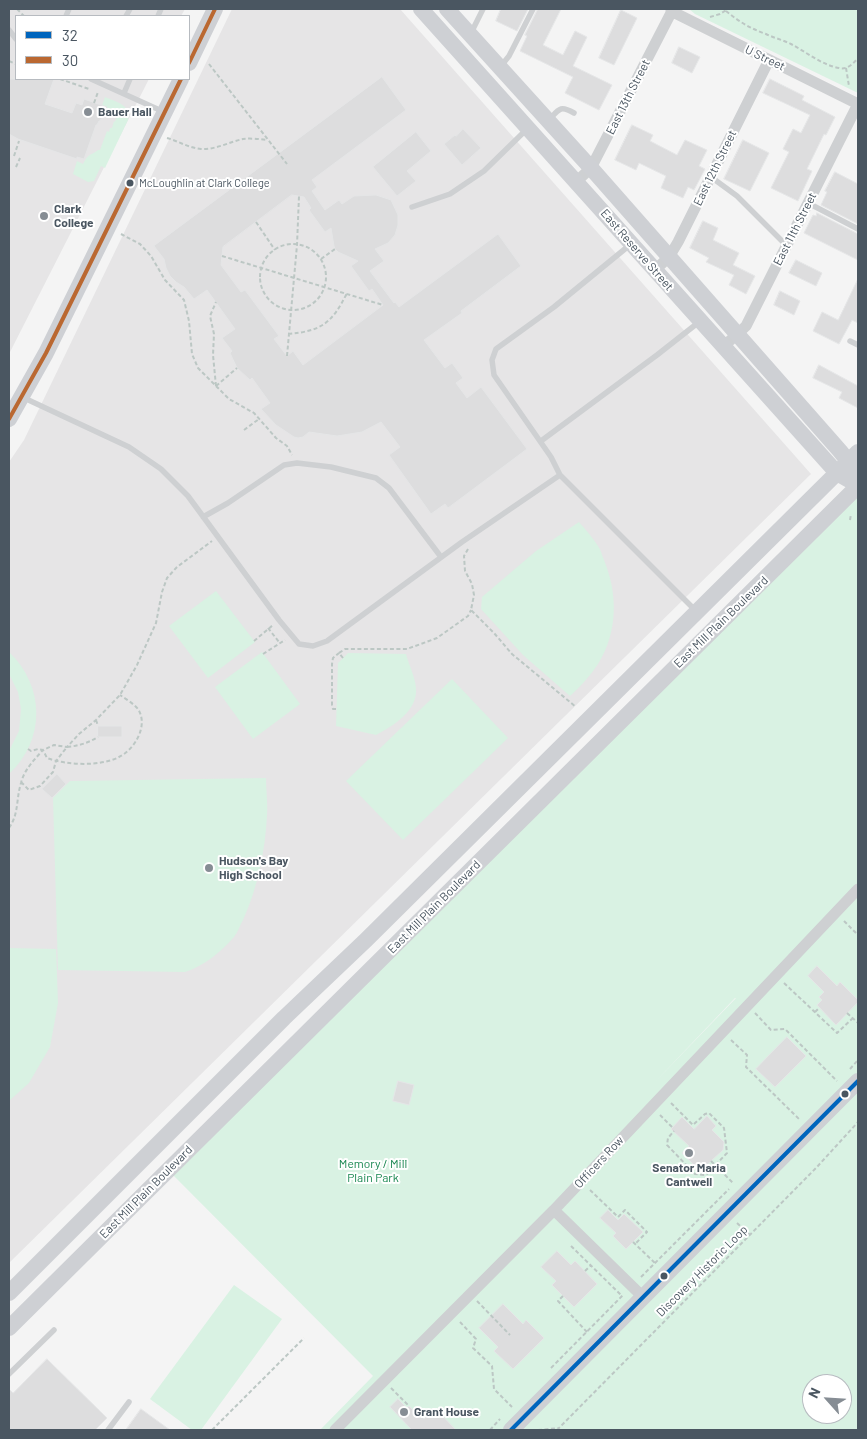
<!DOCTYPE html>
<style>
body{margin:0}
#map{position:relative;width:867px;height:1439px;overflow:hidden;background:#f4f4f4;font-family:Barlow,sans-serif}
canvas{display:block}
.frame{position:absolute;inset:0;border:10px solid #4a5661;pointer-events:none}
.legend{position:absolute;left:15px;top:15px;width:175px;height:65px;box-sizing:border-box;background:#fff;border:1px solid #b7bbc0;margin:0;padding:6px 9px;list-style:none;font-size:15px;color:#4a5661}
.legend li{display:flex;align-items:center;gap:10px;height:25px}
.legend b{width:25px;border:1px solid #b7bbc0}
.north{position:absolute;left:802px;top:1374px;width:50px;height:50px;box-sizing:border-box;background:#fff;border:1px solid #b7bbc0;border-radius:50%;rotate:296deg;font-size:14px;font-weight:700;line-height:20px;text-align:center;color:#4a5661}
.north::after{content:'';display:block;margin:auto;width:18px;height:22px;background:#868d94;clip-path:polygon(50% 0,100% 100%,50% 72%,0 100%)}
</style>
<div id="map">
<canvas width="867" height="1439"></canvas>
<div class="frame"></div>
<ul class="legend">
<li><b style="height:6px;background:#0065bd"></b>32</li>
<li><b style="height:6px;background:#ba6831"></b>30</li>
</ul>
<div class="north">N</div>
</div>
<script>
const g = document.querySelector('canvas').getContext('2d');
g.lineJoin = 'round';
function fill(path, color) { g.fillStyle = color; g.fill(path, 'evenodd'); }
function stroke(path, color, width, dash) { g.strokeStyle = color; g.lineWidth = width; g.lineCap = dash ? 'butt' : 'round'; g.setLineDash(dash || []); g.stroke(path); }
function drawText(font, color, halo, rows, align = 'center') {
  g.font = font + ' Barlow,sans-serif'; g.lineWidth = 4; g.setLineDash([]); g.textBaseline = 'middle'; g.strokeStyle = halo; g.fillStyle = color; for (const [text, x, y, turn = 0] of rows) {
    g.save(); g.translate(x, y); g.rotate((+turn || 0) * Math.PI / 180); g.textAlign = isNaN(turn) ? turn : align; if (halo) g.strokeText(text, 0, 0); g.fillText(text, 0, 0); g.restore();
  }
}
const education = new Path2D(`
 M9,9H185L181,16H16V79H149L9,354Z
 M232,9H400L811,474L9,1263V462L24,440Z`);
const green = new Path2D(`
 M689,9H858V93L695,14Z
 M105,97C116,102 132,105 128,120L105,168L101,166L94,181L88,182L73,174L77,161L83,164C89,152 91,156 98,150H100L107,131L109,132L110,128H112L114,121L115,122L118,112L102,106Z
 M858,496V1430H320L373,1376L168,1170ZM736,998L654,1083L735,998ZM812,1384H842V1414H812Z
 M579,522C586,530 593,538 598,546C601,550 602,556 604,560C618,594 618,632 598,664C590,676 581,686 570,696L523,655L481,609L482,597L536,551Z
 M216,591L255,642L208,678L169,626Z
 M9,652C45,686 46,740 9,774V751L19,731L21,709L18,692L9,674Z
 M262,652L300,704L253,739L215,687Z
 M348,653L406,654C409,665 415,677 416,688C418,711 393,726 376,735L336,726L338,663Z
 M452,679L508,738L403,840L346,781Z
 M266,778C266,790 268,803 267,816C265,851 258,887 243,920C240,925 238,932 234,937C221,952 204,966 185,972L58,970L53,798L70,781Z
 M9,948L56,949L58,1003L50,1047L29,1083L9,1101Z
 M234,1285L282,1319L201,1430H192L150,1399Z`);
const building = new Path2D(`
 M501,9H528L517,31L496,21Z
 M538,9H561L543,45L563,55L575,31L587,37L573,66L612,85L599,110L565,93L573,77L520,51L527,36L525,35Z
 M621,10L637,18L614,65L599,58Z
 M679,47L700,57L692,73L672,63Z
 M382,77L406,110L312,180L317,187L312,191L325,210L339,200L342,204L354,196L376,195L391,200L398,215V225L395,235L388,243L375,249L384,261L370,271L394,303L395,302L399,307L498,234L521,266L461,311L462,313L424,340L445,368L452,363L463,378L456,383L467,398L481,387L527,449L448,508L445,504L431,514L389,455L400,447L381,422L362,432L337,436L309,432L303,437L298,438L294,437L276,425L261,409L270,403L252,378L250,380L237,368L230,353L232,351L222,338L235,329L207,290L194,299L184,287L176,282L170,276L166,268L164,259L154,246ZM292,195L304,197L311,208L309,210L325,232L331,228L334,246L335,249L338,252L358,261L351,266L369,291L372,289L383,305L303,365L293,351L287,356L274,339L279,336L245,290L241,292L221,265L223,247Z
 M9,79H54L45,104L72,113L76,103L82,105L84,99L107,107L103,117H102L100,121H99L97,125H96L84,159L77,157V159L18,139L9,134Z
 M770,79L804,96L802,100L835,117L826,135L824,134L807,169L812,171L798,201L771,188L789,152L783,149L793,129L801,133L810,115L763,93Z
 M632,125L653,135L650,141L677,155L685,140L707,150L699,166L705,169L694,190L688,187L683,198L661,188L666,176L639,163L636,170L615,160Z
 M463,129L481,148L462,165L444,144L455,135L456,136Z
 M416,132L431,151L407,171L416,181L397,196L373,167Z
 M743,140L769,153L750,191L724,179Z
 M835,172L858,184V224L821,205L827,192L825,191Z
 M817,213L858,234V260L804,233L813,215L816,216Z
 M703,221L718,228L713,240L739,253L733,265L755,276L746,294L729,285L734,275L706,262L709,258L690,248Z
 M796,260L822,273L816,286L789,273Z
 M858,279V323L852,320L839,344L813,331L822,312L838,320Z
 M780,291L800,301L794,315L774,305Z
 M819,365L858,386V408L839,398L842,392L813,378Z
 M98,726H122V737H98Z
 M57,774L66,784L52,798L42,789Z
 M817,966L837,986L840,982L858,1000V1002L836,1025L817,1005L822,1000L819,997L824,992L808,976Z
 M787,1037L806,1056L775,1087L756,1069Z
 M398,1081L414,1085L409,1105L393,1101Z
 M707,1116L716,1126L712,1130L724,1142L723,1150L700,1171L682,1153L689,1146L671,1129L682,1117L694,1129Z
 M608,1210L618,1220L624,1214L643,1232L626,1249L613,1236L616,1233L600,1218Z
 M557,1251L571,1265L575,1261L597,1284L574,1307L552,1285L556,1281L541,1267Z
 M503,1304L523,1324L526,1320L544,1338L513,1369L494,1351L498,1347L479,1328Z
 M47,1359L107,1418L95,1430H9V1389L13,1393Z
 M398,1399L407,1408L409,1406L419,1416L420,1415L424,1419L435,1408L456,1430H412L390,1407Z
 M141,1409L170,1430H126Z`);
const path = new Path2D(`
 M17,9L24,16
 M726,11C738,21 751,29 766,34C774,38 783,40 791,44C806,52 822,65 839,68C847,70 853,64 858,58
 M710,17L720,14L728,9
 M9,61L16,64
 M209,64L287,164
 M846,68L849,86
 M60,79L89,89
 M94,103L98,92
 M167,138C178,141 189,148 201,149C215,150 229,142 243,139C250,138 259,139 267,140
 M14,156L19,141
 M16,167L20,158
 M256,222L275,250
 M121,234L140,244L151,256L165,280L184,300L189,321L192,354L198,368L229,399L254,413L276,438L287,446L292,455
 M260 277a33 33 0 1 1 66 0a33 33 0 1 1-66 0Z
 M222,256L383,305
 M321,259L335,249
 M288,334C322,331 332,323 347,293
 M287,356L297,245L299,196
 M216,386L213,355L214,334L210,316L216,302
 M216,386L237,368
 M244,430L259,419
 M850,520L851,514
 M468,549L464,556L465,571L472,584L474,595L471,610L494,633L512,654L576,707
 M268,628L279,642
 M254,641L273,625
 M263,654L285,640
 M343,658L339,653L345,649H407L437,638L468,616L471,610
 M336,709H333L332,705V664L333,658L339,653
 M96,720L98,726
 M28,749L31,751L38,749L43,750L54,745L67,747L79,734L96,720L120,695L137,665L156,623L162,592L167,578L177,567L212,541
 M21,782L29,790L40,786L53,772L56,761L67,747C78,746 88,743 98,737
 M9,828C19,814 16,799 21,783C24,770 34,760 43,750L47,758C66,765 100,767 119,757C134,750 149,726 138,709C134,704 126,699 120,695
 M844,921L858,935
 M784,983L837,1033L853,1018
 M815,1012L819,1008
 M755,1013L771,1030L785,1029L837,1081
 M847,1013L858,1023
 M731,1040L747,1055L746,1067L799,1119
 M850,1069L858,1060
 M671,1103L693,1125L705,1114L709,1113L724,1128L727,1153L707,1174L704,1175L695,1174L667,1145L668,1138L674,1131
 M660,1115L672,1127
 M711,1161L734,1184
 M590,1190L618,1217L625,1210L647,1232L635,1244
 M737,1223L750,1235
 M633,1242L655,1263
 M571,1246L622,1296
 M585,1271L591,1265
 M641,1277L729,1189
 M563,1296L558,1301L587,1332
 M477,1301L510,1335
 M460,1322L476,1339L473,1348L492,1366L494,1389L512,1407
 M551,1368L623,1295
 M391,1388L409,1406
 M212,1430L304,1338
 M490,1430L500,1419
 M538,1430L559,1428
 M557,1430L816,1168L858,1122`);
const lane = new Path2D(`
 M66,16L69,9
 M126,16L130,9
 M158,16L161,9
 M9,30L16,39
 M471,33L483,9
 M501,66L509,56L533,9
 M91,79L164,112
 M124,93L130,79
 M549,120C559,109 560,105 574,113
 M711,177L737,196L787,246
 M808,203L858,229
 M412,207L450,194L484,171L526,130
 M631,244L554,307L496,349L492,360L494,375L551,457L560,475L696,611
 M850,341L858,345
 M22,397L129,447L161,469L188,496L279,620L299,644L313,646L327,641L462,542L560,475
 M541,441L657,355L699,322
 M203,517L228,503L284,465L297,463L331,467L376,478L389,488L441,557
 M9,1374L54,1330
 M108,1430L129,1402`);
const street = new Path2D(`
 M671,11L858,104
 M577,181L591,168L673,9
 M655,270L669,257L678,242L769,60
 M723,347L746,326L858,104
 M554,1210L643,1297
 M335,1430L554,1210L858,889`);
const secondary = new Path2D(`
 M421,9L837,473L858,485
 M447,9L591,168L840,451L848,461L852,470
 M189,63L215,9
 M9,419L46,353L181,79
 M9,1293L284,1018L366,940L858,452
 M9,1328L858,486
 M511,1430L858,1081`);
const bus1 = new Path2D(`
 M511,1430L858,1081`);
const bus2 = new Path2D(`
 M189,63L215,9
 M9,419L46,353L181,79`);
const markers = [
 [88,112,5,"#868d94"],
 [130,183,4.5,"#4a5661"],
 [44,216,5,"#868d94"],
 [209,868,5,"#868d94"],
 [845,1094,4.5,"#4a5661"],
 [689,1153,5,"#868d94"],
 [664,1276,4.5,"#4a5661"],
 [404,1412,5,"#868d94"]
];
const busNames = [
 ["McLoughlin at Clark College",139,183]
];
const streetNames = [
 ["U Street",765,58,26],
 ["East 13th Street",628,97,-63],
 ["East 12th Street",715,168,-64],
 ["East 11th Street",795,229,-63],
 ["East Reserve Street",637,250,49],
 ["East Mill Plain Boulevard",721,622,-44],
 ["East Mill Plain Boulevard",434,907,-45],
 ["Officers Row",599,1162,-47],
 ["East Mill Plain Boulevard",146,1192,-45],
 ["Discovery Historic Loop",702,1271,-45]
];
const poiNames = [
 ["Bauer Hall",98,112],
 ["Clark",54,209],
 ["College",54,223],
 ["Hudson's Bay",219,861],
 ["High School",219,875],
 ["Senator Maria",689,1168,"center"],
 ["Cantwell",689,1182,"center"],
 ["Grant House",414,1412]
];
const parkNames = [
 ["Memory / Mill",373,1164],
 ["Plain Park",373,1178]
];
fill(education, '#e6e5e6');
fill(green, '#d9f2e3');
fill(building, '#ddddde');
stroke(building, '#e5e6e7', 1);
stroke(path, '#bcc7c4', 2, [4, 2.5]);
stroke(lane, '#ced0d2', 5.5);
stroke(street, '#ced0d2', 11);
stroke(secondary, '#ced0d4', 16);
stroke(bus1, '#0065bd', 4);
stroke(bus2, '#ba6831', 4);
for (const [x, y, r, color] of markers) { const dot = new Path2D(); dot.arc(x, y, r, 0, 2 * Math.PI); g.fillStyle = color; g.fill(dot); stroke(dot, '#fff', 2); }
drawText('11px', '#4a5661', '#fff', busNames, 'left');
drawText('12px', '#4a5661', '#fff', streetNames);
drawText('bold 12px', '#4a5661', '#fff', poiNames, 'left');
drawText('12px', '#17864f', '#fff', parkNames);
</script>
